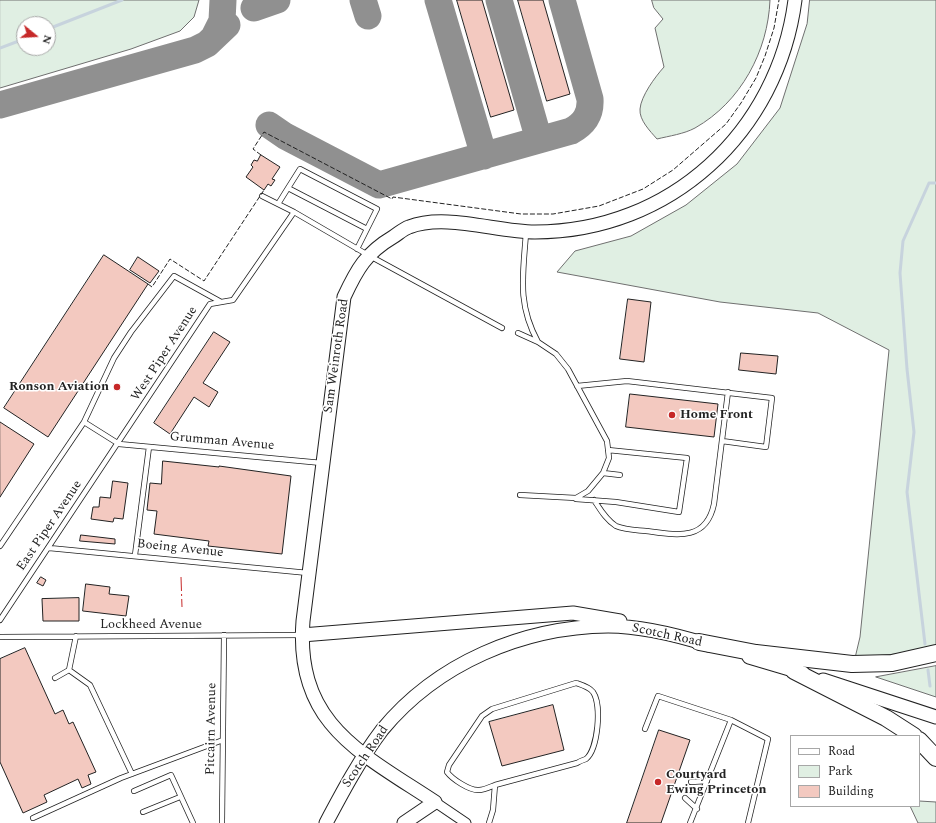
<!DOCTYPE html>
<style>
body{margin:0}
#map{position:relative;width:936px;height:823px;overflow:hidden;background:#fff;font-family:Spectral,serif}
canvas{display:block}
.legend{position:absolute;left:790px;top:735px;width:130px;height:72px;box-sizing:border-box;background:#fff;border:1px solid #a7a7a7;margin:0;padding:5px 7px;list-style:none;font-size:12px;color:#222}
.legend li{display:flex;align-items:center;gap:8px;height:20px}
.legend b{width:20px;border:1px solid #a7a7a7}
.north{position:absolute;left:16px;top:16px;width:40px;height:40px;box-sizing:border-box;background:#fff;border:1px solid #a7a7a7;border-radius:50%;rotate:108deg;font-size:11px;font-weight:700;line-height:16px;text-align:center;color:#222}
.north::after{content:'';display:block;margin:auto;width:14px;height:18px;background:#c62828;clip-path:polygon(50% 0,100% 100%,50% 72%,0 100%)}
</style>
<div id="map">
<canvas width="936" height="823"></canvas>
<ul class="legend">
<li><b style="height:5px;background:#fff"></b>Road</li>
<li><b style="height:11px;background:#e0efe3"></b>Park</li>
<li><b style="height:11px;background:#f3c9c0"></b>Building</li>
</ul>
<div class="north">N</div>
</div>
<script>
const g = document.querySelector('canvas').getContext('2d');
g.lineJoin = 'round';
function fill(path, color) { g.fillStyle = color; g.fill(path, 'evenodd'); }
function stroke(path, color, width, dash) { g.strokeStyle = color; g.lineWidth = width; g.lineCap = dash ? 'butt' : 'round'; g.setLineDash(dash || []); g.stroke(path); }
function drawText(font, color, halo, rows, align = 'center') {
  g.font = font + ' Spectral,serif'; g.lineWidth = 3; g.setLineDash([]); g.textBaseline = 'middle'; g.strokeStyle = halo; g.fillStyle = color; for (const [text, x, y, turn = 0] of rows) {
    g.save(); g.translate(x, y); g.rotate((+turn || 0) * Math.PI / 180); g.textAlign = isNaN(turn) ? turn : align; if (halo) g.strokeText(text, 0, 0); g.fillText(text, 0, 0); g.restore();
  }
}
const green = new Path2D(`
 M0,0H199L194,17L180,31L131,49L0,88ZM24,24H48V48H24Z
 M652,0H770C768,51 741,102 695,128C684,134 669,136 657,139C650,131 639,120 640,109C641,96 655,77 664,67L655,28L663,19L654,8Z
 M810,0H936V646L927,651L855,658L860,637L889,350L818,313L720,302L557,272L575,251L631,236L686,205L737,164L780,108L807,24Z
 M936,666V697L876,677Z
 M919,801L936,802V823H918L910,806H919Z`);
const stream = new Path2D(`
 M48,29L122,0
 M0,48L24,39
 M925,644L907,492L914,432L907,369L900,273L903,241L929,183H936
 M928,670L930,686`);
const taxiway = new Path2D(`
 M363,0L368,16
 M438,0L484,156
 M499,0L539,140
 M254,8L277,0
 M214,37L222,21L223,0
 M0,105L195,50L207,44L227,25
 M269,125L285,136L379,185L571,131C584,124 591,114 590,99L562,0`);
const building = new Path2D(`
 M457,0H482L514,110L491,117Z
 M518,0H543L570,94L547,101Z
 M261,155L280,167L272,179L275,180L271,186L268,184L264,190L246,177L253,167L251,165L254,160L257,161Z
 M104,255L148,284L48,437L4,408Z
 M138,257L159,271L150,283L130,270Z
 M628,299L651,302L644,362L620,359Z
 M214,332L230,342L203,383L218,392L209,407L194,397L170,434L154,423Z
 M741,353L778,356L776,374L739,370Z
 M630,394L718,404L714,437L626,427Z
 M0,422L34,444L0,497Z
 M163,461L219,467V466L291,476L282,554L208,546L209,541L154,534L157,511L147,510L150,483L161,484Z
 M113,481L128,483L123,519L114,518L113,522L91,519L93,507H99L100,497L110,498Z
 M81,535L115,539V544L80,541Z
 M41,577L46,580L43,586L37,583Z
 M86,584L110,587L109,594L129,596L126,616L83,611Z
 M79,598V621H43L42,599Z
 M25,648L55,714L63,710L69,724L73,722L96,772L88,775L91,784L82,788L78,779L44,795L47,802L23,813L0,762V659Z
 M553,705L564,750L502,766L489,722Z
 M659,730L690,740L661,823H627Z`);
const lane = new Path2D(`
 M262,196L294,212L368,255L502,328
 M278,204L288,188
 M526,233C523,275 517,304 538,342
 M357,249L377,209L300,169L288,188L367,229
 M221,302L174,276L131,332L114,358L84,422L119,444L322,463
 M518,333L538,342L556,354L568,369L607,441L609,458L603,473L588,491L576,498L520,495
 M577,386L627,381L772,398L766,447L722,441
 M603,473L620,475
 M576,499L616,502L679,512L687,458L608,450
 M594,500C600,509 606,520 616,526C625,530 637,530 646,531C676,535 706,542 714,504L728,392
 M0,546L84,422
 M49,548L308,573
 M135,555L149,447
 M0,620L210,304L233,300L294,212
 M76,636L69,670L90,685L132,774
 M0,637L302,635
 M55,678L69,670
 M645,729L658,696L731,720L768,739L748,823
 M691,782L707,781
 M134,791L171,775L193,823
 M685,798L697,809
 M143,812L180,797
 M33,818L121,778L223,740
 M222,823L224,635
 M489,823L493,810L495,785L577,763C580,761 583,760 586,759C598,749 602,705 593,692C589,687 582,685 576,683L492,709L482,716L449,765L447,772C452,779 470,791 479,790C484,790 490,787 495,785
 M690,823L731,720`);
const street = new Path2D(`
 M435,802L466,823`);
const secondary = new Path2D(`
 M302,635L573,613L620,621
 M749,657L803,673
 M823,680L936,717
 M326,823C343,791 360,759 382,730C437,663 523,627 608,626C642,626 677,635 709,645
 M404,823L435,802C361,753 295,724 303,621L344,297C357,269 366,253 393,237C398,234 403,229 409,227C445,213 497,232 535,232C670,232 778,132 795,0`);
const highway = new Path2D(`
 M699,642L756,653L852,664L892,663L936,653
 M794,671L886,718L914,736
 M919,740L936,758`);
const fence = new Path2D(`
 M261,155L253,149L264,132L392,199L393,197L521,214H553L599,206L643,189L673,170L726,124L741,103L756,78L765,56L774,28L779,0
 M148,284L152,287L170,259L204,281L264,190`);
const power = new Path2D(`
 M181,577L182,607`);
const markers = [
 [117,387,4,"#c62828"],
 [672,415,4,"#c62828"],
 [658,782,4,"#c62828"]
];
const streetNames = [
 ["West Piper Avenue",165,354,-57],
 ["Sam Weinroth Road",337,356,-82],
 ["Grumman Avenue",222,442,5],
 ["East Piper Avenue",50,526,-56],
 ["Boeing Avenue",180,549,6],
 ["Lockheed Avenue",151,625],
 ["Scotch Road",667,636,12],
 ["Pitcairn Avenue",212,729,-89],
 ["Scotch Road",366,757,-56]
];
const poiNames = [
 ["Ronson Aviation",109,387,"right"],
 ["Home Front",680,415],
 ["Courtyard",666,775],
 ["Ewing Princeton",666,790]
];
fill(green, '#e0efe3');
stroke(green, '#6f6f6f', 1);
stroke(stream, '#c7d3dd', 3);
stroke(taxiway, '#909090', 27);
fill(building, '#f3c9c0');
stroke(building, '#222', 1);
stroke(lane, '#222', 6);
stroke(street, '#222', 11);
stroke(secondary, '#222', 15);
stroke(highway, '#222', 18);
stroke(lane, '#fff', 4.5);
stroke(street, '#fff', 9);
stroke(secondary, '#fff', 13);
stroke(highway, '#fff', 16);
stroke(fence, '#222', 1, [5, 2]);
stroke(power, '#c62828', 1, [14, 3, 2, 3]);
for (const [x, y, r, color] of markers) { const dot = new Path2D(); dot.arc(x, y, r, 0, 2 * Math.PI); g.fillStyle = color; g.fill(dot); stroke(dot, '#fff', 1.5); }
drawText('13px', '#222', '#fff', streetNames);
drawText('bold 13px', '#222', '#fff', poiNames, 'left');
</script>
